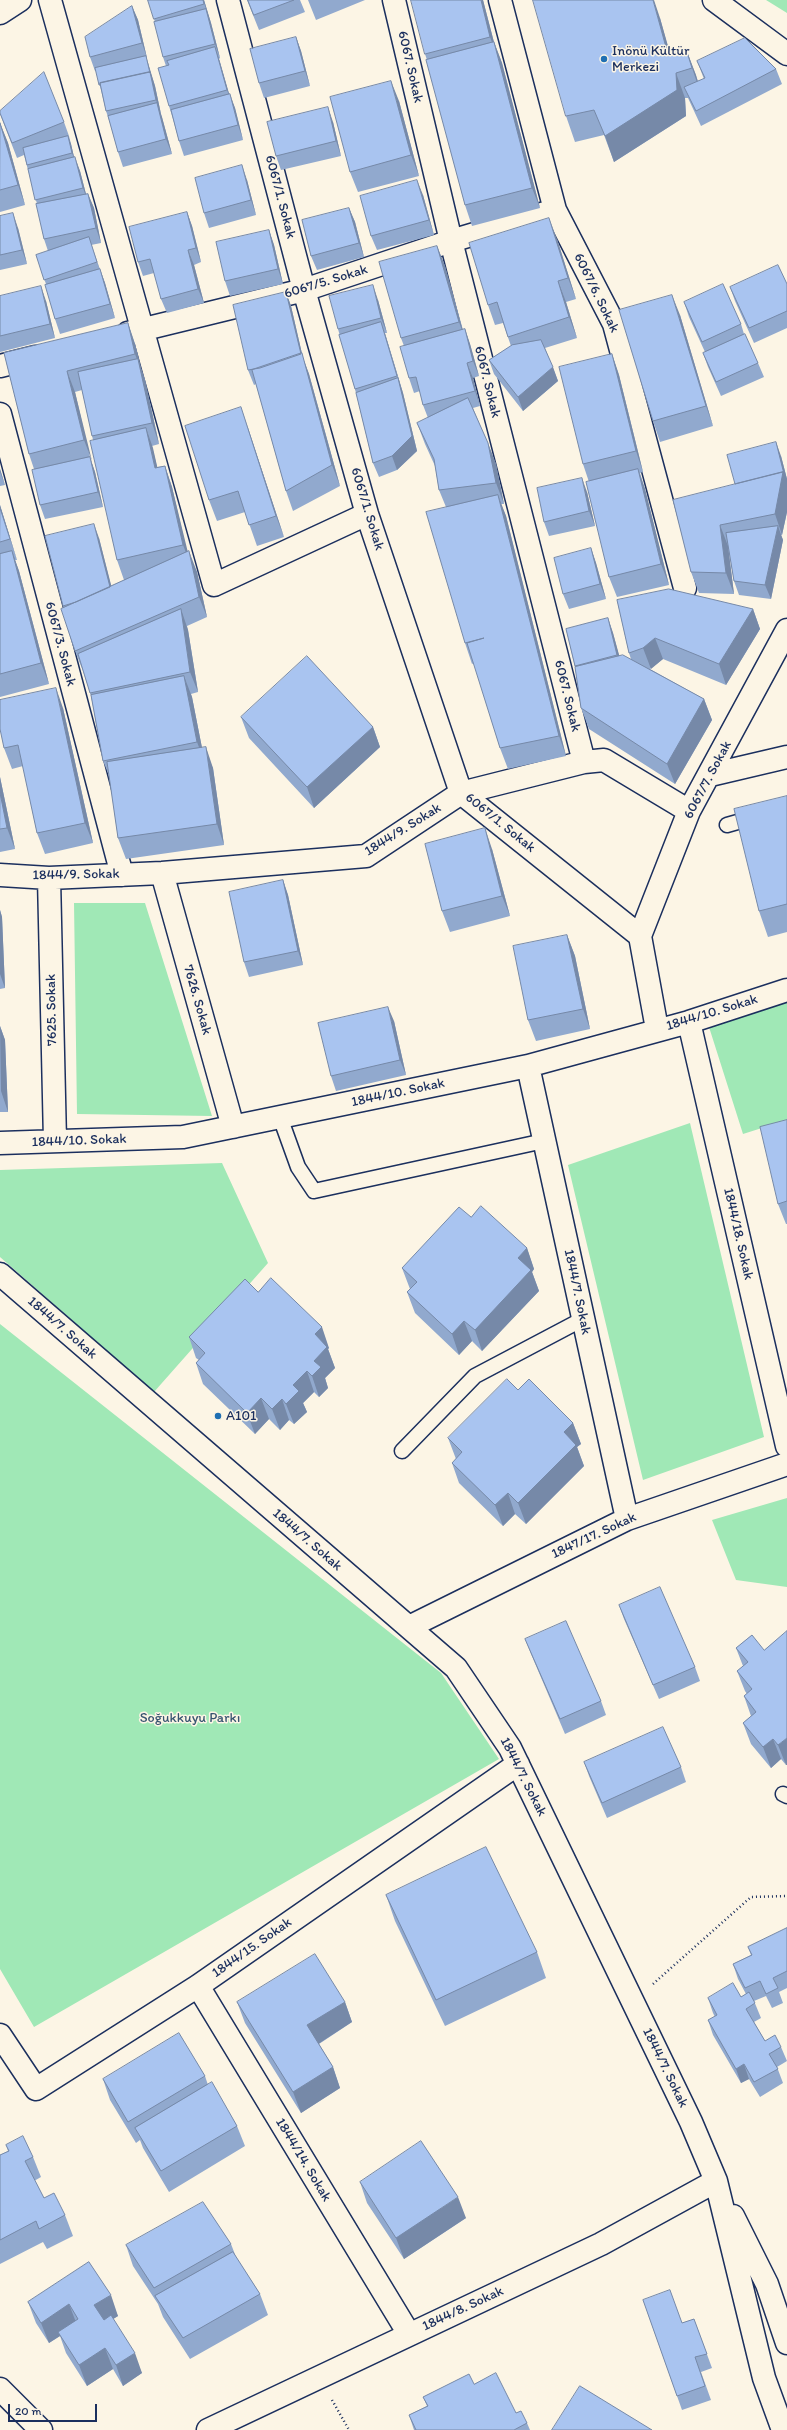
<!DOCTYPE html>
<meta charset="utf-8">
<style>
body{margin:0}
#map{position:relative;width:787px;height:2430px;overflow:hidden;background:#fcf5e5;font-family:Itim,sans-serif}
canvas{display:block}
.scale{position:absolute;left:8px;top:2404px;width:89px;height:18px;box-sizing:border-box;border:2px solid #1b2f5e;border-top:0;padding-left:5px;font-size:12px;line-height:14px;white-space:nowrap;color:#1b2f5e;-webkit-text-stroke:3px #fcf5e5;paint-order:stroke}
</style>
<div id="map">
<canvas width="787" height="2430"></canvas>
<div class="scale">20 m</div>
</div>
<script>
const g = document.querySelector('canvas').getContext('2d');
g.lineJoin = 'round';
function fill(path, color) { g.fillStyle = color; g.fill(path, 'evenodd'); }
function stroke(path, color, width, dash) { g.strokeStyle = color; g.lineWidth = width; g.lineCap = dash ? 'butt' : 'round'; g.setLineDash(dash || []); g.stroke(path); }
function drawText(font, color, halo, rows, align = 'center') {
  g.font = font + ' Itim,sans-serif'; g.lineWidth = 3; g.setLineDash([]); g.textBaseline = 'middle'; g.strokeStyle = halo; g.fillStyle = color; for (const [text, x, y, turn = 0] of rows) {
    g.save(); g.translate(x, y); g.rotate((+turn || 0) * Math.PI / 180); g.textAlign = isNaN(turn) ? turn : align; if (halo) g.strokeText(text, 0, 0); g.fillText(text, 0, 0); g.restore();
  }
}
const green = new Path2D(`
 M766,0H787V13Z
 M74,903H145L212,1116L77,1114Z
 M787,1002V1120L743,1134L709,1027Z
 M690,1123L764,1437L643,1480L568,1165Z
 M222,1163L268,1263L154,1392L0,1257V1170Z
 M0,1324L441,1673L499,1759L34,2027L0,1969Z
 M787,1498V1587L736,1580L712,1520Z`);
const path = new Path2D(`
 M653,1984L751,1897L787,1896
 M332,2400L349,2430`);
const service = new Path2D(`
 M727,825L787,808
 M280,1117L298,1167L314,1191L544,1141
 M402,1451L475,1376L583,1319
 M783,1794L787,1796`);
const minor = new Path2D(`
 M50,0L214,585L367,514
 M228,0L304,290L367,514L461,793L640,936
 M394,0L451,241L584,762
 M500,0L555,210L614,324L685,588
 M714,0L787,54
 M128,333L304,290L451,241L555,210
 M0,366L36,357
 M0,414L122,875
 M710,775L787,757
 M162,873L233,1127
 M0,875L49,878L162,873L366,856L461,793L584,762L604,760L689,811
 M49,878L55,1141
 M640,936L689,811L787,630
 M640,936L657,1029
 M689,1022L787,1446
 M528,1066L627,1519
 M0,1143L183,1137L528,1066L689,1022L787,990
 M0,1274L456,1668L510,1748L691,2122L716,2181L764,2378L783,2430
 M409,1627L627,1519L787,1464
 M198,1986L409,2334
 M0,2035L36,2089L198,1986L518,1764
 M733,2216L767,2284L787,2343
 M0,2389L41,2430
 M208,2430L601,2244L716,2181`);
const tertiary = new Path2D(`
 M0,13L20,0`);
const wall = new Path2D(`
 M148,0H204L211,23L220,58L219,59L229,94L235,108L243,140L184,156L179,141L173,119L169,106L166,66L163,57L155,22Z
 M247,0H300L305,12L259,30Z
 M308,0H365L316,20Z
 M483,0L494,42L502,63L540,208L472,226L465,205L427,60L425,54Z
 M132,6L138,20L147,58H146L155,86L161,114L172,154L123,167L118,152L110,123L106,111L101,90L96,71H95L90,57Z
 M660,18L669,51L686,49L698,81L704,79L697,61L776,69L782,84L701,126L688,98H685L686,116L614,162L604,135L575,142L566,116Z
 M296,37L301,51L310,86L264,98L259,83Z
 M399,101L419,176L358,192L350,172Z
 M0,114L64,122L69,136L71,144L74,157L80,171L86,194H88L94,208L101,243L91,245L105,283L115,318L60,334L55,319L46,284L36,255L48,251L44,239L37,204L24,155L17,158Z
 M333,122L341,156L281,170L276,156Z
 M0,123L8,143L25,205L0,212Z
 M247,180L256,215L209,228L204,213Z
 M423,195L434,235L377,250L371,236Z
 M349,208L355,222L364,257L317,270L311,256Z
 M187,212L192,226L201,262L194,265L204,303L167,313L161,299L154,273L143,276L138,262Z
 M0,216L18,228L27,264L0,270Z
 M269,230L274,245L283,284L230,296L225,281Z
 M557,239L576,299L566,302L577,338L545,348L558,381L523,411L494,374L489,360L511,346L503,323L495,325L488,305Z
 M437,246L445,266L463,330L465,329L470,344L479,376L473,378L480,406L473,408L496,464L504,504H501L506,516L566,756L508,769L500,748L474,663L472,664L465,643L446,507L439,490L435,466L425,444L417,423L428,418L423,405L420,391L414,393L409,378L404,346L401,338Z
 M787,284V328L754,343L735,301L730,287Z
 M286,292L291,306L303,358L309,374L340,486L293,511L286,491L256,384L254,385L248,370Z
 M0,296L46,301L55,338L0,352Z
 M378,300L387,333H385L403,393L417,451L397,470L379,477L373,463L356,393L338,329Z
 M684,302L741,324L744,334L758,363L764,377L721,396L708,367L703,353L705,352L689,317Z
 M680,315L713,426L660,442L653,421Z
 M128,323L135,344L141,368L145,380L159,444L152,446L157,467L165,466L172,487L187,552L197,572L207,617L187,626L188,630L198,692L191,694L192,697L202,748L213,768L224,845L126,859L118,838L110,778L103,761L91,696L83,671L75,651L63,606L99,538L111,586L124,580L117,560L93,440L82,390L75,392L91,461L95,472L103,507L45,519L40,505L34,469L29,454L4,353Z
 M612,354L619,375L643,472L640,473L645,489L669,585L617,597L609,577L589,482L583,464Z
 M248,428L284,537L257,546L245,512L217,521L209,500Z
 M781,456L787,479V512L782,535H781L783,540L771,599L739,595L734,581L728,546L734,594L699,593L691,572L735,484Z
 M0,469L5,485L0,486Z
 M587,492L595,526L549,536L544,522Z
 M0,505L17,560H15L19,571L49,684L0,697Z
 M591,548L596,563L606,599L569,609L563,594Z
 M617,600L753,609L760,629L726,685L663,659L650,669L704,699L712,720L675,784L589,729L581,708L575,667L566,629L608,618L613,633L619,656L631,659L629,653Z
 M63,708L93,843L45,854L37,833L23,766L12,769L4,748Z
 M241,717L373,727L380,747L314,808L249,738Z
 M0,777L15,849L0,852Z
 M787,796V932L768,937L759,911Z
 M492,849L510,916L450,932L442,911Z
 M283,880L288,895L303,965L249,977L244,962Z
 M0,910L2,917L5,988L0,989Z
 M567,935L575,956L590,1029L536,1041L528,1020Z
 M394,1021L406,1075L336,1091L331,1076Z
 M0,1026L5,1040L8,1112H0Z
 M787,1120V1224H786L778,1204Z
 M471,1217L527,1248L534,1269L532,1272L539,1291L482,1351L472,1341L459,1355L415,1313L407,1292L410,1289L402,1268Z
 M258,1292L329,1348L328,1349L335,1368L325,1378L328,1388L319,1397L314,1392L303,1403L307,1412L294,1424L289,1420L280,1430L269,1419L255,1434L203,1384L196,1363L199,1360L196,1358L189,1337Z
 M518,1390L573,1423L581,1444L577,1447L584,1466L526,1524L515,1514L503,1526L459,1483L452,1463L456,1459L448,1438Z
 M619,1605L695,1667L700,1681L659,1699L624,1619Z
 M752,1635L786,1765L781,1759L771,1768L751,1744L743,1723L751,1716L744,1696L747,1694L745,1691L737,1671L743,1666L736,1648Z
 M525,1639L601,1701L606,1715L565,1734L531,1654Z
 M584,1762L681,1767L686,1782L607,1818L589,1776Z
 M386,1895L537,1952L546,1978L445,2026L395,1921Z
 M787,1928V1988L779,1992L783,2003L772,2008L766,1996L754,2001L761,2018L754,2022L765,2041L781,2047L787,2061L777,2067L783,2083L760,2097L749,2079L741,2083L713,2035L708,2020L715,2017L713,2013L708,1998L741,1997L746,1994L738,1979L733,1964L751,1955L748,1947Z
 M237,2002H345L352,2022L319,2044L333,2067L340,2088L301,2113L245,2023Z
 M205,2076L208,2085L237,2126L245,2146L169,2192L143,2148L140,2140L136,2143L110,2100L103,2079Z
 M6,2145L33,2157L41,2177L34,2181L44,2198L65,2215L73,2236L47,2249L43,2242L0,2264V2155L8,2151Z
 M360,2182L466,2218L404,2259L367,2203Z
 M231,2244L236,2257L260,2294L268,2315L190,2359L163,2317L158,2304L133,2266L126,2245Z
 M89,2262L118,2316L113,2319L142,2373L123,2386L113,2369L87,2386L66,2353L60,2336L49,2343L36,2323L28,2302Z
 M643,2300L682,2323L694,2319L712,2368L701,2372L711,2400L682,2410Z
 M474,2384L516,2413L527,2423L530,2430H414L409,2415L427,2406L423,2397Z`);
const shadedWall = new Path2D(`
 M203,0H204L211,23L220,58L215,44L206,9Z
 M481,0H483L498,58L490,37Z
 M653,0H654L660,18L676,74V73L685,98L686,116L614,162L605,136L667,51Z
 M132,6L138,20L147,58L142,43Z
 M296,37L301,51L310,86L305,71Z
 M494,42L502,63L540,208L532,188Z
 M215,47L220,62L232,104L227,90Z
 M686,49L696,75L701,94L692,68Z
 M146,56L155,86L161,114L156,100Z
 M391,81L399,101L419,176L411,155Z
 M230,94L235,108L243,140L238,125Z
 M157,103L162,117L172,154L166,139Z
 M328,107L333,122L341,156L336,141Z
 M0,123L8,143L25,205L18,185Z
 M68,136L71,144L75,161L72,153Z
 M75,157L80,171L88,202L83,188Z
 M242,165L247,180L256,215L251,200Z
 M417,180L423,195L434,235L429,220Z
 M88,194L94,208L101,243L96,228Z
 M349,208L355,222L364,257L359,243Z
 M187,212L192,226L201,262L196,248Z
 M13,213L18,228L27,264L22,250Z
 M549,218L557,239L576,299L568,278Z
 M269,230L274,245L283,284L278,269Z
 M89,237L102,276L97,262Z
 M437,246L445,266L466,342L459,322Z
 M188,250L194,265L204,303L198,289Z
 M100,269L105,283L115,318L110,304Z
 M558,281L566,302L577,338L569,317Z
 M373,285L378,300L387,333L381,318Z
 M41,286L46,301L55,338L50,324Z
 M286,292L291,306L303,358L309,374L340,486L332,465L301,357Z
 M672,295L680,315L713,426L706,406Z
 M381,322L386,337L403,393L417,451L397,470L392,456L398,378Z
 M128,323L135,344L141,368L145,380L159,444L152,423L139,365L135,354Z
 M465,329L470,344L479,376L473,361Z
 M612,354L619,375L643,472L636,451Z
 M467,363L473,378L480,406L475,391Z
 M553,367L558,381L523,411L518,397Z
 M67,371L75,392L92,461L84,440Z
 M241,407L248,428L284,537L276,516Z
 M146,428L153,448L162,488L155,468Z
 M776,442L781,456L787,479V512L782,535L775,514Z
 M488,443L496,464L504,504L496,483Z
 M90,457L95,472L103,507L98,492Z
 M165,466L172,487L191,565L183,545Z
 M0,469L5,485L0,472Z
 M638,469L645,489L669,585L661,564Z
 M582,478L587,492L595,526L589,511Z
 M498,495L506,516L566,756L559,736Z
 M0,505L17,560L10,539L0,508Z
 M94,524L99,538L117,608L111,593Z
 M720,525L728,546L734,594L726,573Z
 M778,526L783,540L771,599L765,585Z
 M591,548L596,563L606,599L600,584Z
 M12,551L19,571L49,684L41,663Z
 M189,551L197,572L207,617L199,597Z
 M181,609L188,630L198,692L190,672Z
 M753,609L760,629L726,685L719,664Z
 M608,618L613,633L623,669L617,655Z
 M655,638L663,659L651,669L643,648Z
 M184,676L192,697L205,763L197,742Z
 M56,688L63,708L93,843L85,823Z
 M704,699L712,720L675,784L667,764Z
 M373,727L380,747L314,808L307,787Z
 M206,747L213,768L224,845L217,824Z
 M0,777L15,849L7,828L0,793Z
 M485,828L492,849L510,916L502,896Z
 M283,880L288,895L303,965L298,951Z
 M0,910L2,917L5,988L0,974Z
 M567,935L575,956L590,1029L583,1009Z
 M388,1007L394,1021L406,1075L400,1060Z
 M0,1026L5,1040L8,1112L1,1091Z
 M527,1248L534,1269L532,1272L539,1291L482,1351L475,1330L518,1258Z
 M464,1321L472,1341L459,1355L452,1334Z
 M322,1327L329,1348L328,1349L335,1368L325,1378L328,1388L319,1397L312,1376L314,1361L315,1334Z
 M307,1371L314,1392L303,1403L307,1412L294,1424L286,1404L293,1385Z
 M261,1398L269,1419L255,1434L247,1413Z
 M282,1399L289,1420L280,1430L272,1409Z
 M573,1423L581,1444L577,1447L584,1466L526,1524L518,1503L564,1432Z
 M508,1493L515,1514L503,1526L495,1505Z
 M787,1738V1765H786L778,1745Z
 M773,1739L781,1759L771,1768L763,1747Z
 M345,2002L352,2022L315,2046L307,2025Z
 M744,2064L749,2079L741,2083L736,2069Z
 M333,2067L340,2088L301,2113L293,2092Z
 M458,2197L466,2218L404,2259L396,2238Z
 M111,2295L118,2316L102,2326L94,2305Z
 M69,2304L77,2325L58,2332L60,2336L49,2343L41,2323Z
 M105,2348L113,2369L87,2386L79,2365Z
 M135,2353L142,2373L123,2386L116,2365Z`);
const building = new Path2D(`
 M148,0H203L204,4L154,19Z
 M248,0H294L254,15Z
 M411,0H481L490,37L425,54Z
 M533,0H653L667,51L686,49L692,68L676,73L677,90L605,136L594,110L566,116Z
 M132,6L142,43L90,57L85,37Z
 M206,9L215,44L163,57L154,22Z
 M296,37L305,71L259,83L250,49Z
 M745,38L776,69L696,111L684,87L705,78L697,61Z
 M494,42L532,188L465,205L426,60Z
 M215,47L227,90L169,106L158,68L169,65L167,61Z
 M146,56L150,73V72L100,83V85H99L95,68Z
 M44,72L64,122L12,143L0,113V111Z
 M150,72L156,100L106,111L100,83Z
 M391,81L411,155L350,172L330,97Z
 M230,94L238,125L179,141L171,110Z
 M157,103L166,139L118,152L108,116Z
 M328,107L336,141L276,156L267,122Z
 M0,123L18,185L0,190Z
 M68,136L72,153L27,165L23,148Z
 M75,157L83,188L35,200L28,169Z
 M242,165L251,200L204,213L195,178Z
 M417,180L429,220L371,236L360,196Z
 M88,194L96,228L44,239L36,204Z
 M349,208L359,243L311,256L302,220Z
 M187,212L196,248L188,250L198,289L161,299L150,259L138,262L129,227Z
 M13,213L22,250L0,255V216Z
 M549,218L568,278L558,281L569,317L508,337L497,302L488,305L469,243Z
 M269,230L278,269L225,281L216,242Z
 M89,237L97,262L44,280L36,255Z
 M437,246L459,322L401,338L379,262Z
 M778,265L787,284V311L749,328L730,287Z
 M100,269L110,304L55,319L45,285Z
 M723,284L741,324L702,342L684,302Z
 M373,285L381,318L338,329L329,296Z
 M41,286L50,324L0,336V296Z
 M286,292L301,354L260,368L248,370L233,305Z
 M672,295L706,406L653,421L619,310Z
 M381,322L397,376L355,389L339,335Z
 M128,323L135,354L67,371L84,440L29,454L4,353Z
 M465,329L473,361L467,363L475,391L423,405L416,377L409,378L400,347Z
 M745,334L758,363L716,382L703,353Z
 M541,340L553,367L518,397L489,360L512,345Z
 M302,353L332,465L286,491L252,370Z
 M612,354L636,451L583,464L559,367Z
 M138,359L152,423L92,436L78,372Z
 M398,378L412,436L392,456L373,463L356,393Z
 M468,398L488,443L496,483L439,490L434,459L417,423Z
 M241,407L276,516L249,525L238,491L209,500L185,426Z
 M146,428L155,468L165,466L183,545L117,560L90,441Z
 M776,442L785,478L783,472L735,484L727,455Z
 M90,457L98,492L40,505L32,470Z
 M638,469L661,564L609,577L586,482Z
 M783,472L775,514L720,525L726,573L691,572L673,500Z
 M582,478L589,511L544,522L537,488Z
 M498,495L559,736L500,748L467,643L484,638L465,643L426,512Z
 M0,508L10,539L0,542Z
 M94,524L110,587L76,602L63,606L45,536Z
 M778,526L765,585L734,581L726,533Z
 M591,548L600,584L563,594L554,558Z
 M12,551L41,663L0,674V554Z
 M189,551L199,597L75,651L61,609Z
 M669,589L753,609L719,664L655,638L643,648L629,653L617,600Z
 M181,609L190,672L90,693L78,654Z
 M608,618L617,655L575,666L566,629Z
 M623,655L704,699L667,764L581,708L575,667Z
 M307,656L373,727L307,787L241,717Z
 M184,676L197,742L103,761L91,695Z
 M56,688L85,823L37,833L18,745L4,748L0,729V700Z
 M206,747L217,824L118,838L107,762Z
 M0,793L7,828L0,829Z
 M787,796V904L759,911L734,809Z
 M485,828L502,896L442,911L425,844Z
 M283,880L298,951L244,962L229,892Z
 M567,935L583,1009L528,1020L513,946Z
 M388,1007L400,1060L331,1076L318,1023Z
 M787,1120V1201L778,1204L760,1127Z
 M481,1206L527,1248L518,1258L531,1270L475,1330L464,1321L452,1334L407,1292L417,1282L402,1268L459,1207L471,1217Z
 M271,1278L322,1327L315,1334L327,1347L314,1361L321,1367L312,1376L307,1371L293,1385L299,1391L286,1404L282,1399L272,1409L261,1398L247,1413L196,1363L205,1353L189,1337L245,1279L258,1292Z
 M507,1379L518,1390L529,1379L573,1423L564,1432L576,1445L518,1503L508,1493L495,1505L452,1463L462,1452L448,1438Z
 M660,1587L695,1667L653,1685L619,1605Z
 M566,1621L601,1701L560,1719L525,1639Z
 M787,1631V1738L778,1745L773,1739L763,1747L743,1723L756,1712L744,1696L752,1689L737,1671L748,1662L736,1648L752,1635L764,1650Z
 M663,1727L681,1767L602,1803L584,1762Z
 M486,1847L537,1952L436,2000L386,1895Z
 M787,1928V1971L773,1978L778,1988L766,1994L760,1981L745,1988L733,1964L752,1955L748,1947Z
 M315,1954L345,2002L307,2025L333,2067L293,2092L237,2002Z
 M733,1983L741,1997L749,1992L755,2003L746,2009L765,2041L775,2035L781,2047L769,2054L778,2069L754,2082L744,2064L736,2069L708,2020L717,2015L708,1998Z
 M179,2033L205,2076L128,2122L103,2079Z
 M212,2082L237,2126L161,2171L135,2128Z
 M23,2136L33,2157L25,2161L44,2198L54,2193L65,2215L39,2229L36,2221L0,2240V2155L9,2151L6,2145Z
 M421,2141L458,2197L396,2238L360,2182Z
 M203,2202L231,2244L154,2288L126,2245Z
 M233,2252L260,2294L183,2338L155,2296Z
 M89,2262L111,2295L94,2305L104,2320L111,2315L135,2353L116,2365L105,2348L79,2365L58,2332L78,2319L69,2304L41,2323L28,2302Z
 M670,2290L682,2323L694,2319L707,2354L695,2357L705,2386L677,2396L643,2300Z
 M496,2373L516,2413L521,2411L527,2423L514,2430H416L409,2415L428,2406L423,2397L469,2374L474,2384Z
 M580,2386L652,2430H552Z`);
const markers = [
 [604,59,4,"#1f6fb2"],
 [218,1416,4,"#1f6fb2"]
];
const poiNames = [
 ["Inönü Kültür",612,51],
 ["Merkezi",612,67],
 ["A101",226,1416]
];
const streetNames = [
 ["6067. Sokak",410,67,77],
 ["6067/1. Sokak",280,197,75],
 ["6067/5. Sokak",326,282,-17],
 ["6067/6. Sokak",596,293,64],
 ["6067. Sokak",487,382,76],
 ["6067/1. Sokak",367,509,73],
 ["6067/3. Sokak",60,644,75],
 ["6067. Sokak",567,696,76],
 ["6067/7. Sokak",708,780,-62],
 ["6067/1. Sokak",500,823,39],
 ["1844/9. Sokak",403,830,-32],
 ["1844/9. Sokak",76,875,-1],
 ["7626. Sokak",197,1000,74],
 ["7625. Sokak",52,1010,-91],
 ["1844/10. Sokak",712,1013,-17],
 ["1844/10. Sokak",398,1093,-12],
 ["1844/10. Sokak",79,1141,-2],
 ["1844/18. Sokak",738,1234,77],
 ["1844/7. Sokak",577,1292,78],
 ["1844/7. Sokak",62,1328,41],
 ["1847/17. Sokak",594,1536,-25],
 ["1844/7. Sokak",307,1540,41],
 ["1844/7. Sokak",523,1777,63],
 ["1844/15. Sokak",252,1948,-35],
 ["1844/7. Sokak",665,2068,64],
 ["1844/14. Sokak",303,2160,59],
 ["1844/8. Sokak",463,2309,-25]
];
const parkNames = [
 ["Soğukkuyu Parkı",190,1718]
];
fill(green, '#a0e8b6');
stroke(service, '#1b2f5e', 17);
stroke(minor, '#1b2f5e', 25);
stroke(tertiary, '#1b2f5e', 25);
stroke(path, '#1b2f5e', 2.5, [1, 3]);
stroke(service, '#fcf5e5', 14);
stroke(minor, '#fcf5e5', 22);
stroke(tertiary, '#fcf5e5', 22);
fill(wall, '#91a9ce');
fill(shadedWall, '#7689a8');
fill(building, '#a9c4f0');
stroke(building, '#7689a8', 1);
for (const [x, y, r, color] of markers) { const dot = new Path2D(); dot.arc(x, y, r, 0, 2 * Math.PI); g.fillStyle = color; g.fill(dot); stroke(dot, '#fcf5e5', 1.5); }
drawText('14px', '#1b2f5e', '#fcf5e5', poiNames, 'left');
drawText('14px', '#1b2f5e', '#fcf5e5', streetNames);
drawText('14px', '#365470', '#fcf5e5', parkNames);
</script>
